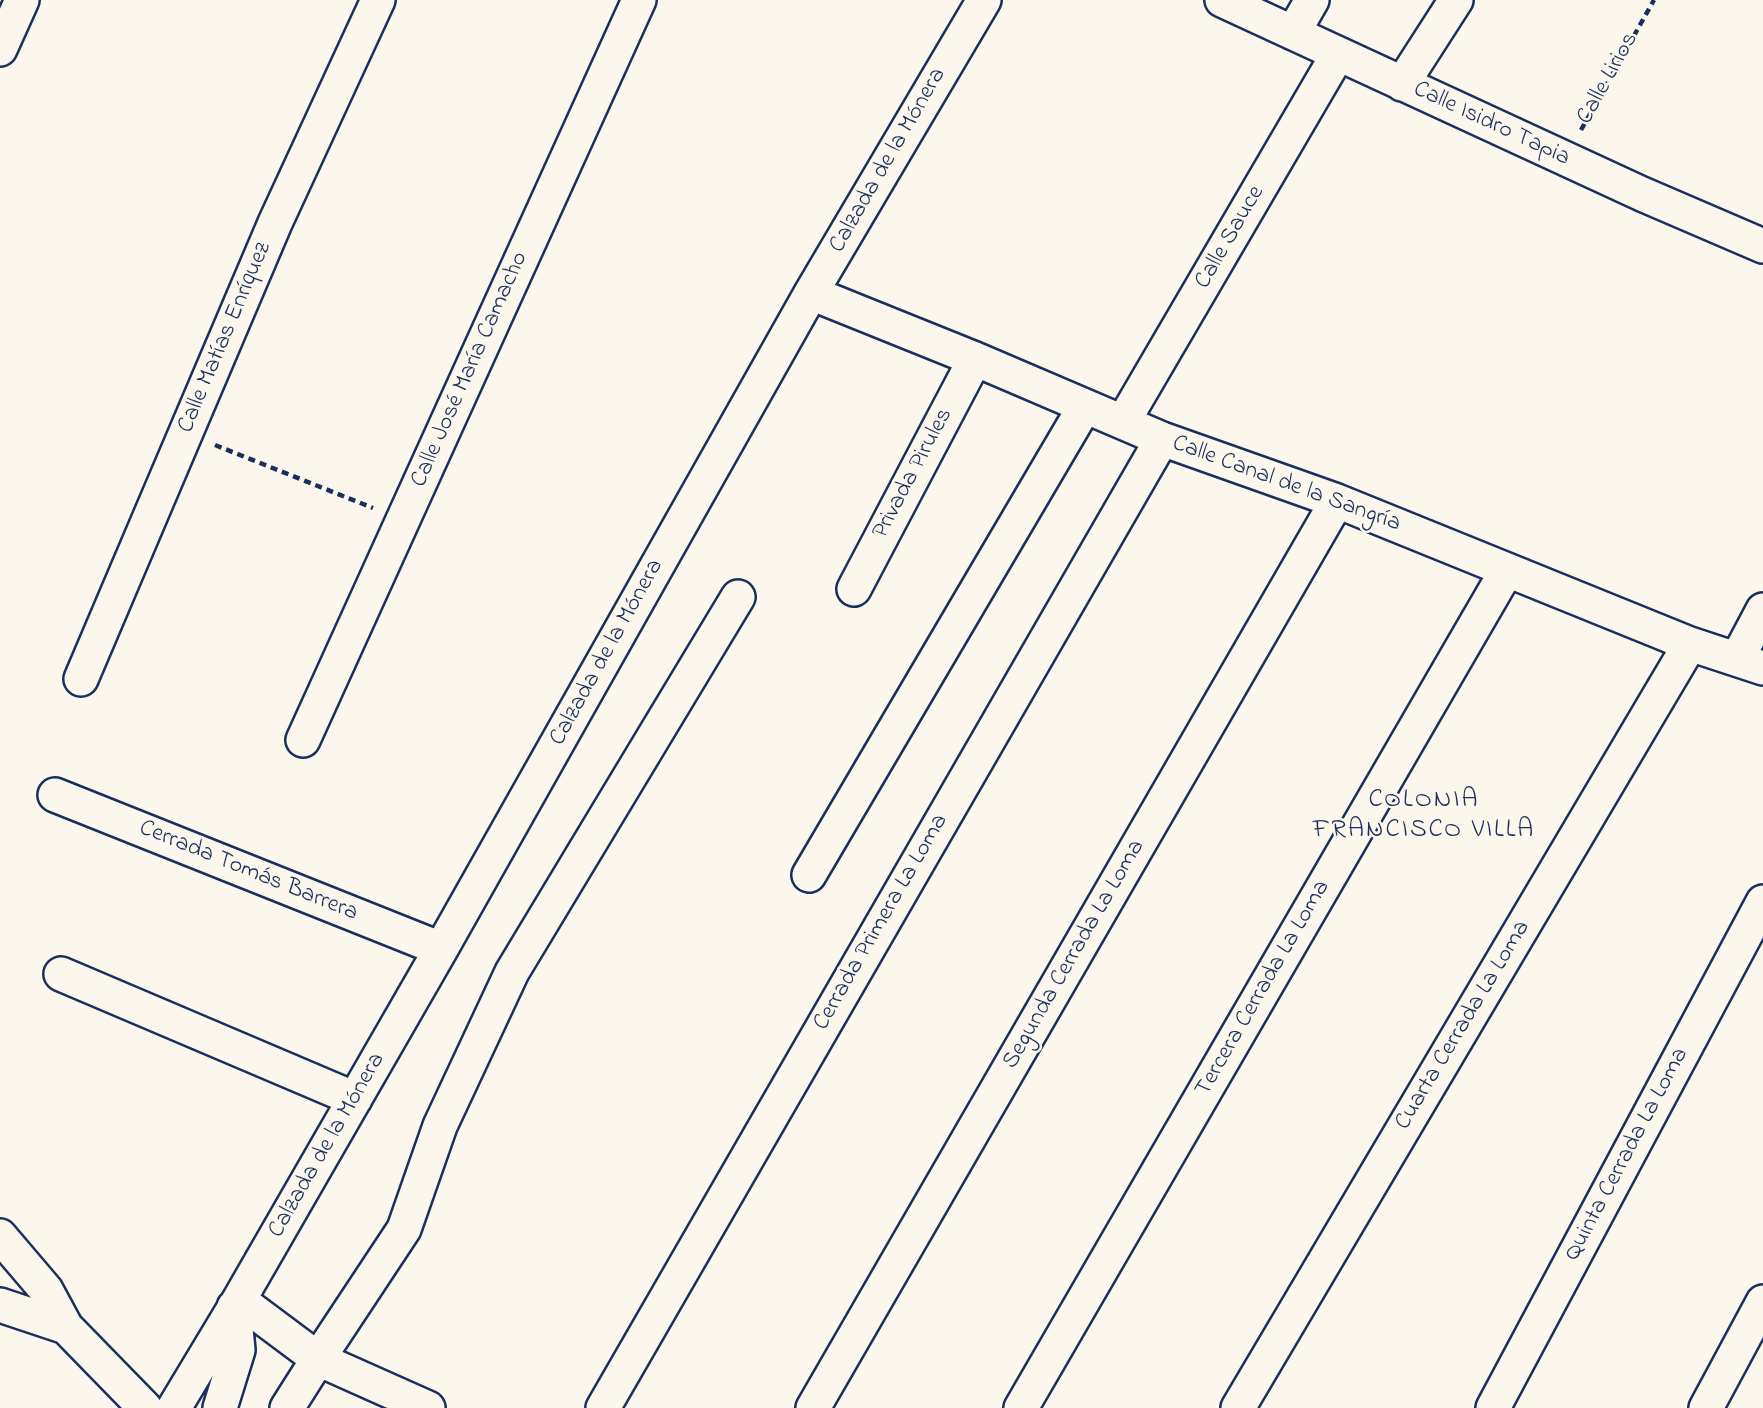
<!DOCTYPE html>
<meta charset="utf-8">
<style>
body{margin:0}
canvas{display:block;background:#fbf7ec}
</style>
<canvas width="1763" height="1408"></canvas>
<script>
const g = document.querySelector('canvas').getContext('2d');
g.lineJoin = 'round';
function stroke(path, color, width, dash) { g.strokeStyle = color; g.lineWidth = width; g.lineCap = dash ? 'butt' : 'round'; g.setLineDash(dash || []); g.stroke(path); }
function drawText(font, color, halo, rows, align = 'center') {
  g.font = font + ' "Indie Flower",sans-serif'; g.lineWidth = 5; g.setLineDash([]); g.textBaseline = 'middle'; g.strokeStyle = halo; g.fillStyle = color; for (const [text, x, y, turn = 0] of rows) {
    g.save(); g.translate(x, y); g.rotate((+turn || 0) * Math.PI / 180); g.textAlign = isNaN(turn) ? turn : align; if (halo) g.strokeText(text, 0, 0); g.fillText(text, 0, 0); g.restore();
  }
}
const path = new Path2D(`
 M1581,130L1654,0
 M215,445L373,508`);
const minor = new Path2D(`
 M1222,0L1642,194L1763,246
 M1293,33L1312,0
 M0,49L22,0
 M1402,84L1456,0
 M811,293L975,359L1162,439L1337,501L1690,644L1763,668
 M1123,422L1338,54
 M854,589L975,359
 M1737,659L1763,610
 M81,679L275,223L378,0
 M303,740L639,0
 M55,795L441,949
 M809,875L1085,406
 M61,974L355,1099
 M0,1236L46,1290L66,1327L145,1408
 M239,1300L318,1359L428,1408
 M0,1305L66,1327
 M174,1408L239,1300L441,949L811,293L984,0
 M220,1408L238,1350L234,1307
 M287,1408L318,1359L404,1229L440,1126L512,972L738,597
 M603,1408L1162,439
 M813,1408L1337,501
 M1021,1408L1507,570
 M1238,1408L1690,644
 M1493,1408L1763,902
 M1706,1408L1763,1302`);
const streetNames = [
 ["Calle Lirios",1609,79,-61],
 ["Calle Isidro Tapia",1491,125,25],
 ["Calzada de la Mónera",889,161,-60],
 ["Calle Sauce",1231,238,-60],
 ["Calle Matías Enríquez",226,338,-67],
 ["Calle José María Camacho",471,370,-66],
 ["Privada Pirules",914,474,-62],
 ["Calle Canal de la Sangría",1286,485,20],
 ["Calzada de la Mónera",608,653,-61],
 ["Cerrada Tomás Barrera",248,872,22],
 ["Cerrada Primera La Loma",882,923,-60],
 ["Segunda Cerrada La Loma",1075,955,-60],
 ["Tercera Cerrada La Loma",1264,989,-60],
 ["Cuarta Cerrada La Loma",1464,1026,-59],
 ["Calzada de la Mónera",328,1146,-60],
 ["Quinta Cerrada La Loma",1628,1155,-62]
];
const neighbourhoodNames = [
 ["COLONIA",1424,802],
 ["FRANCISCO VILLA",1424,832]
];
stroke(minor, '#1b2f5e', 38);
stroke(path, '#1b2f5e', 4.5, [7, 5]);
stroke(minor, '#fbf7ec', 33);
drawText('24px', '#1b2f5e', '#fbf7ec', streetNames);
g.letterSpacing = '2px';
drawText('26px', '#1b2f5e', '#fbf7ec', neighbourhoodNames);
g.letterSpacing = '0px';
</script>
